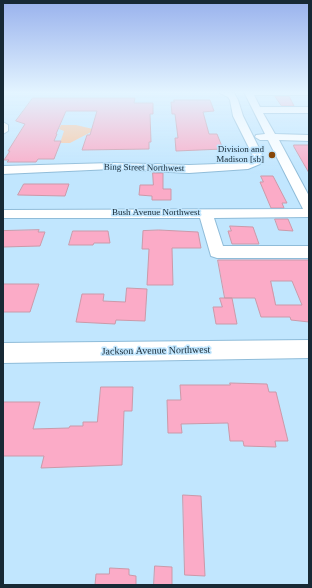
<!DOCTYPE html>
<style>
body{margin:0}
#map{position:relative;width:312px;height:588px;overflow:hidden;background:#c1e6fe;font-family:"Times New Roman",serif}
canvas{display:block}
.frame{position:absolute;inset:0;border:4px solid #172935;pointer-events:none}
</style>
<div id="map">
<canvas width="312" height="588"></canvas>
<div class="frame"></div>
</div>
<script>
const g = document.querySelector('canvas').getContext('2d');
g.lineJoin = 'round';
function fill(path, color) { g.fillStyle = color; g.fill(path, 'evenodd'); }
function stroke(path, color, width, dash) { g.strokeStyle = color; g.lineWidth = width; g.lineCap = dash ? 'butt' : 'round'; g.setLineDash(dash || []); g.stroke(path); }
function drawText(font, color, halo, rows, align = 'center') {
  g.font = font + ' "Times New Roman",serif'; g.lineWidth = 3; g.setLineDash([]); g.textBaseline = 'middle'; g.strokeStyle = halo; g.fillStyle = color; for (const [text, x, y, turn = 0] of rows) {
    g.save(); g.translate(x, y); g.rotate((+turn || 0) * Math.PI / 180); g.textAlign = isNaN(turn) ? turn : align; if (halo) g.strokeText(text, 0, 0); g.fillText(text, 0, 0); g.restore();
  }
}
const green = new Path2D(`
 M61,125H76L93,129V131L70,143H60L64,131L59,129Z`);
const building = new Path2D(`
 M275,96H289L294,106H282Z
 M33,98H135L134,103H153V114H150L151,142H149V149L82,150L87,135H90L97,111H66L56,134H57L54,141H61L54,159H38L36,162H7L9,160H4L10,151H8L25,124L16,121Z
 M174,100H210L214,111L203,112L209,134H217L223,149L176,151L175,138H178L175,114H172L171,102H174Z
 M294,145H309V173L294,147Z
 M153,173H163V189H171V200H152V196L139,195L140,185H153Z
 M261,176H273L287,203H282L284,208H271L260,182H263Z
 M24,184H69L65,196L18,195Z
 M275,219H288L293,231L279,230Z
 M230,226L253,227L259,244H232L228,231H231Z
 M39,230L38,232H45L40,246L3,247V231Z
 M159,230L198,232L201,248H172L173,285H147L149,249H142L143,231Z
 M73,231H108L110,243H94L93,245H69Z
 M218,260H309V322L291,320L290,317H261L255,298H225ZM271,281H292L302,305H276Z
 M3,284H39L30,312H3Z
 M127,288L147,289L145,321L116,320L115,324L76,322L82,294H104L103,301L125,302Z
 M220,298H232L237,324H216L213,307H222Z
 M230,383L267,384L269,392H276L288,441H275L276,447L244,446L243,441H230L228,423L181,424L182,433H168L167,400H181L180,385H230Z
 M101,387H133L132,411H124L122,465L41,468L44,456H3V402H40L33,429L69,428L70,426H83V422H97Z
 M183,495L201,496L205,576L185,575Z
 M155,566L172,567V585H154Z
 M110,568L129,569V575L136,576V585H95L96,574H109Z`);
const minor = new Path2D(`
 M218,92L234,93L238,100L243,116L262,154L260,164L248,169L189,173L112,169L3,174V166L112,163L189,165L246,163L251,160L252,154L233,116L230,100L228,97Z
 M244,92H309V95H254L260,107H309V113H263L275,134L309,135V141L279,140L309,196V217L214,218L223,246H309V258H217L211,256L200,218H3V210L303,209L268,140H260L255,137L256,135L265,134Z
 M3,122L8,125V131L3,134Z
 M309,340V358L3,363V343Z`);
const markers = [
 [272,155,4,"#86470a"]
];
const farPoinames = [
 ["Division and",264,150],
 ["Madison [sb]",264,160]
];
const farStreetnames = [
 ["Bing Street Northwest",144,168,1],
 ["Bush Avenue Northwest",156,213]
];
const streetNames = [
 ["Jackson Avenue Northwest",156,351,-1]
];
fill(green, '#fbc6a0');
fill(building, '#fbabc7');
stroke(building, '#cb99a9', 1);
stroke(minor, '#8fbcd9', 2);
fill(minor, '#fff');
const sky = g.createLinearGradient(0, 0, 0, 174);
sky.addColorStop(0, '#99b2ed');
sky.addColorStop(0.53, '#e3f4ff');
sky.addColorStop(1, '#e3f4ff00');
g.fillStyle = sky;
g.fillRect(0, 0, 312, 174);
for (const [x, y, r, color] of markers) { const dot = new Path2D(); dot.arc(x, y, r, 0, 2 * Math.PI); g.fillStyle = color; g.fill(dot); stroke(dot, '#c1e6fe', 1.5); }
drawText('9px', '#172935', '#c1e6fe', farPoinames, 'right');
drawText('9px', '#172935', '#c1e6fe', farStreetnames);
drawText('10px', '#172935', '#c1e6fe', streetNames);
</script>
